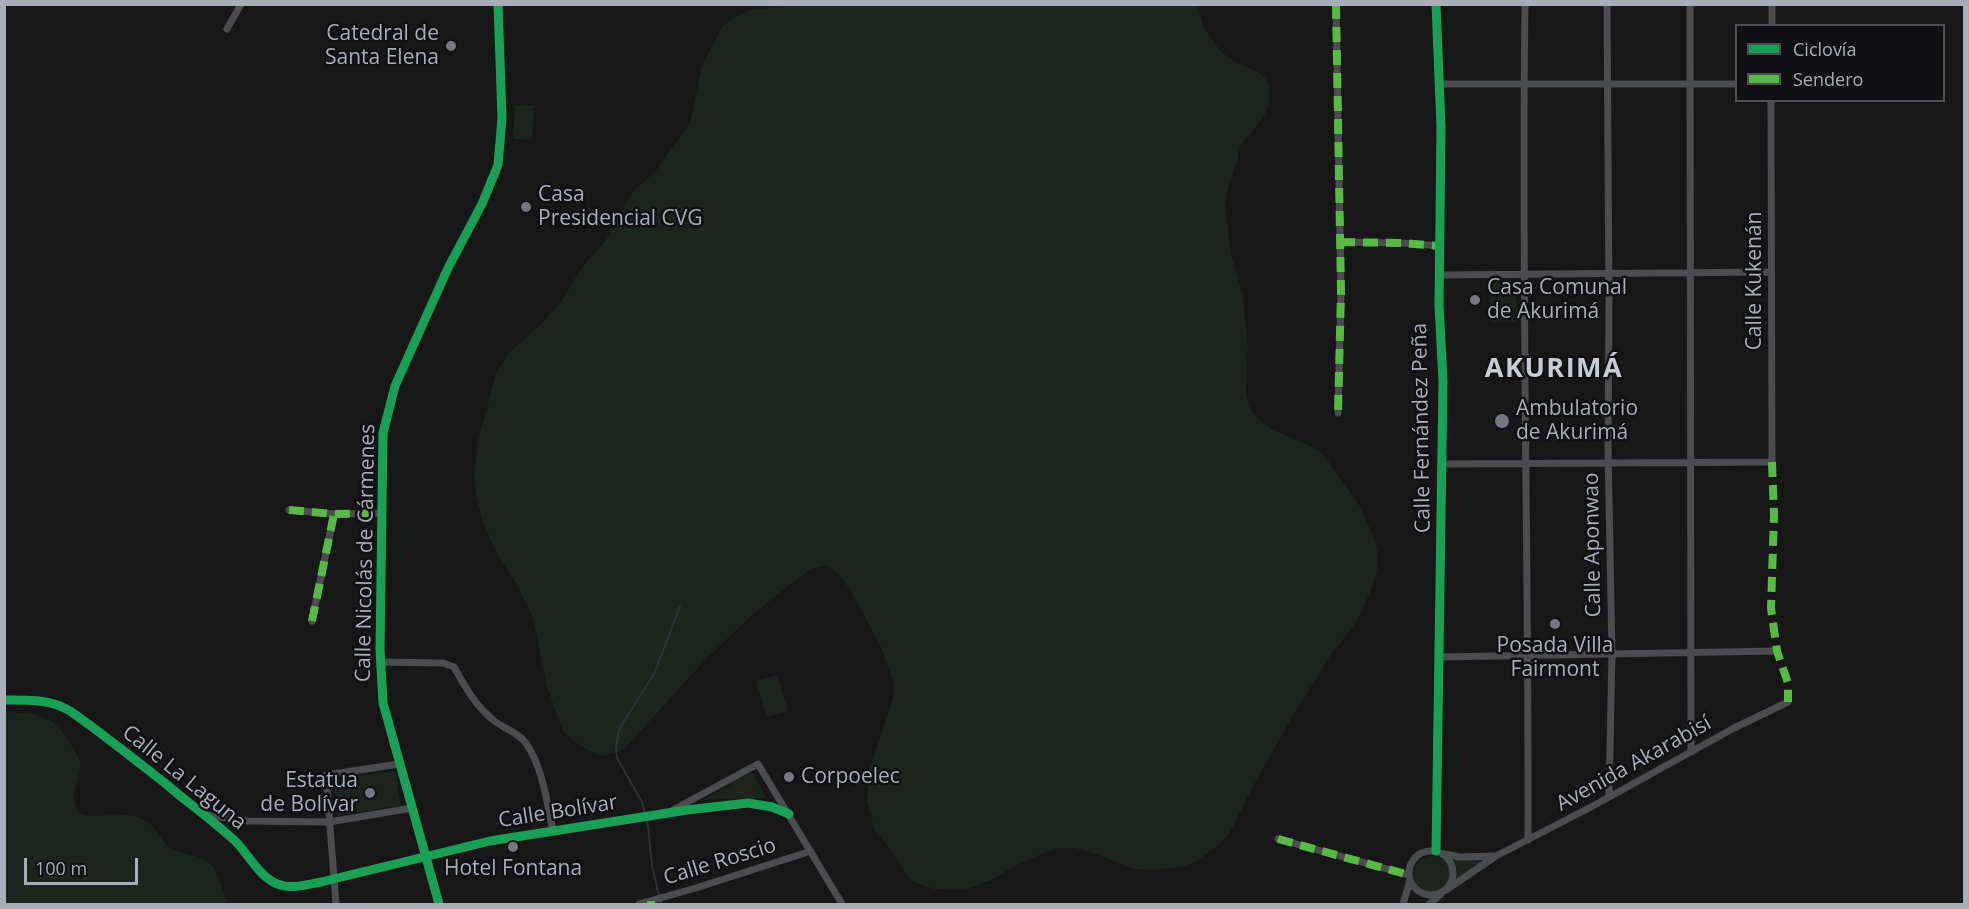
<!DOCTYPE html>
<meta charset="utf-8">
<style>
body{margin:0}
#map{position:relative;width:1969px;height:909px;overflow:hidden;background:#171717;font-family:"Open Sans",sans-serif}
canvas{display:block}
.frame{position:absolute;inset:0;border:6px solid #a8adb8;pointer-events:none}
.legend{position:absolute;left:1735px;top:24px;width:210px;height:78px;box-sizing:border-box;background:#111113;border:2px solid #4d4f55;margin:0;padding:8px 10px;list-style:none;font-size:18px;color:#a8adb8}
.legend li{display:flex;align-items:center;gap:12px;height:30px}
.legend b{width:30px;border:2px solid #4d4f55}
.scale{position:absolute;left:24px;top:858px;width:114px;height:27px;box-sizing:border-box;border:3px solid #a8adb8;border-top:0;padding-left:8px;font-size:18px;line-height:21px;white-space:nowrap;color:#a8adb8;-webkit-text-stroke:4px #111113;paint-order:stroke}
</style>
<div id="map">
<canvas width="1969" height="909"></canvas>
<div class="frame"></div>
<ul class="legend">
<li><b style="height:8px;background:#1a9f57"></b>Ciclovía</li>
<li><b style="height:8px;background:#58b947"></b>Sendero</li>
</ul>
<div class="scale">100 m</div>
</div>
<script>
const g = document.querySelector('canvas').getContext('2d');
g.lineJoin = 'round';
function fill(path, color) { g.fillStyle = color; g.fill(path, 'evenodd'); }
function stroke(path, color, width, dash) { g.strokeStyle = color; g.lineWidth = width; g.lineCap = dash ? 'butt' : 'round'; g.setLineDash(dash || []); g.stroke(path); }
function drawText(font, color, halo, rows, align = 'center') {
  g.font = font + ' "Open Sans",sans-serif'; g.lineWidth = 5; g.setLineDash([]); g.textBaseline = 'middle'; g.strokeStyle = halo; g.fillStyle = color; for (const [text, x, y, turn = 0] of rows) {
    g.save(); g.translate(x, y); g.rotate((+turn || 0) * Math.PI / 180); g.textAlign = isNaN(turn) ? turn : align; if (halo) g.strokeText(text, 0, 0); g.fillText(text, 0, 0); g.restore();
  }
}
const green = new Path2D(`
 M798,4L1198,5L1204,28L1221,52L1236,62L1258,72L1265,78L1269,86V102L1264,117L1240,146L1237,162L1229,184L1225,205L1231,255L1243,295L1244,311L1248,347L1246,392L1249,407L1259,420L1271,429L1315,448L1326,458L1361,508L1375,541L1378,556L1377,570L1372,587L1361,613L1352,628L1332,653L1292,717L1252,788L1230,832L1220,844L1195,862L1182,867L1151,870L1135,869L1090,852L1075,848H1060L1046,852L1017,865L991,880L965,890L934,889L914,882L907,876L891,850L875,831L867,802L869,771L893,699L894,683L881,647L851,591L838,573L827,565L820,566L806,572L753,614L706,659L624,749L604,756L597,755L573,741L562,729L547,686L533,617L516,583L496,552L484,524L477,500L474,475L478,442L496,373L509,353L541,324L561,302L580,270L606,240L633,191L655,172L690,123L702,66L722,27L733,18L748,11Z
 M515,105L534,106L532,140L513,139Z
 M1516,282L1517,322H1490V283Z
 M777,675L788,711L767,717L756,681Z
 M5,712C41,713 55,716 73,748C77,755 82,762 80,770C77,788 70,789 77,811C92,822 110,812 127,815C140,816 151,822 158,833C162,838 164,844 170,848C183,856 202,853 212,866C221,877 222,892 228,904H5Z
 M395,771L401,805L337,816L333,780Z
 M752,772L766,798H741L703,800Z
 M1414 874a18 18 0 1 1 36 0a18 18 0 1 1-36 0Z
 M1453,860H1483L1484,861L1455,879L1457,868Z`);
const stream = new Path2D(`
 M661,904L652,865L648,826L642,802L617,758L616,748L619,729L655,672L680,606`);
const minor = new Path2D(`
 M1336,4L1341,292L1338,413
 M1525,4C1521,283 1529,562 1528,840
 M1607,4L1609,301L1608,448L1612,653L1609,797
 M1690,4L1691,751
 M1772,26V4
 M227,29L241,4
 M1440,84H1736
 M1340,242L1401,243L1440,246
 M1439,275L1770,272
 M1443,464L1772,462L1771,100
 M289,510L334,514L382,513
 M312,621L334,514
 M1439,657L1777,651
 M380,662L443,663L454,667C465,686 474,704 492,719C502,728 518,732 526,743C543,768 547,803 553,831
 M4,700C28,700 50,699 70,711C103,734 134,759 166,784C188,803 212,820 234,840C248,853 257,874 275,883C289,890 306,885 321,882L490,841L687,810L748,803L772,807L789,814
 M671,811L758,764L842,904
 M206,815L246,821L329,822L412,808
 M1278,839L1409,875
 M1409 873a22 22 0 1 1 44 0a22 22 0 1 1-44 0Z
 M1436,851L1443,381L1439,305L1441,127L1436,4
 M1445,854L1459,857L1494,856
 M1446,890L1496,856L1593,806L1734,728L1788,702
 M336,904L326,775L399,764
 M439,904L383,703L380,650L383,433L395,386L448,268L482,204L498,165L502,118L498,4
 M639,904L696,888L811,851
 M1403,904L1410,880
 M1429,904L1441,894`);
const quiet = new Path2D(`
 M1336,4L1341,292L1338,413
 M1340,242L1401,243L1440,246
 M1772,462L1774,515L1771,608L1777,651L1788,683V702
 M289,510L334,514L382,513
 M312,621L334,514
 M1278,839L1409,875
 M651,901V904`);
const cycleway = new Path2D(`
 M4,700C28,700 50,699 70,711C103,734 134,759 166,784C188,803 212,820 234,840C248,853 257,874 275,883C289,890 306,885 321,882L490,841L687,810L748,803L772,807L789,814
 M1436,851L1443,381L1439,305L1441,127L1436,4
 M439,904L383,703L380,650L383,433L395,386L448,268L482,204L498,165L502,118L498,4`);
const markers = [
 [451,46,6,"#757880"],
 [526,207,6,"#757880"],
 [1475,300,6,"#757880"],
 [1502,421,8,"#757880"],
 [1555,624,6,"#757880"],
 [789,777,6,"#757880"],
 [370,793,6,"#757880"],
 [513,847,6,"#757880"]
];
const poiNames = [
 ["Catedral de",439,34,"right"],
 ["Santa Elena",439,58,"right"],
 ["Casa",538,195],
 ["Presidencial CVG",538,219],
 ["Casa Comunal",1487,288],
 ["de Akurimá",1487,312],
 ["Ambulatorio",1516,409],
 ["de Akurimá",1516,433],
 ["Posada Villa",1555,646,"center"],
 ["Fairmont",1555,670,"center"],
 ["Corpoelec",801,777],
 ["Estatua",358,781,"right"],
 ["de Bolívar",358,805,"right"],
 ["Hotel Fontana",513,869,"center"]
];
const streetNames = [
 ["Calle Kukenán",1755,281,-90],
 ["Calle Fernández Peña",1422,428,-91],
 ["Calle Aponwao",1593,545,-91],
 ["Calle Nicolás de Cármenes",366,553,-89],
 ["Avenida Akarabisí",1634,764,-29],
 ["Calle La Laguna",184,778,39],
 ["Calle Bolívar",558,812,-9],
 ["Calle Roscio",720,862,-17]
];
const districtNames = [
 ["AKURIMÁ",1554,369]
];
fill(green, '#1d241e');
stroke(stream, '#2a3239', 2);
stroke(minor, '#4b4c50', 7);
stroke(quiet, '#58b947', 8, [15, 8]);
stroke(cycleway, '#1a9f57', 9);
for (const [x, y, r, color] of markers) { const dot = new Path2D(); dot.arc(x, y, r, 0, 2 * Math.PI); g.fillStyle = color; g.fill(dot); stroke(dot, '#111113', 2); }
drawText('21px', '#a8adb8', '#111113', poiNames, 'left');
drawText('21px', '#a8adb8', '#111113', streetNames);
g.letterSpacing = '1.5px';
drawText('bold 27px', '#c9ccd4', '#111113', districtNames);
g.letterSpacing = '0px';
</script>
